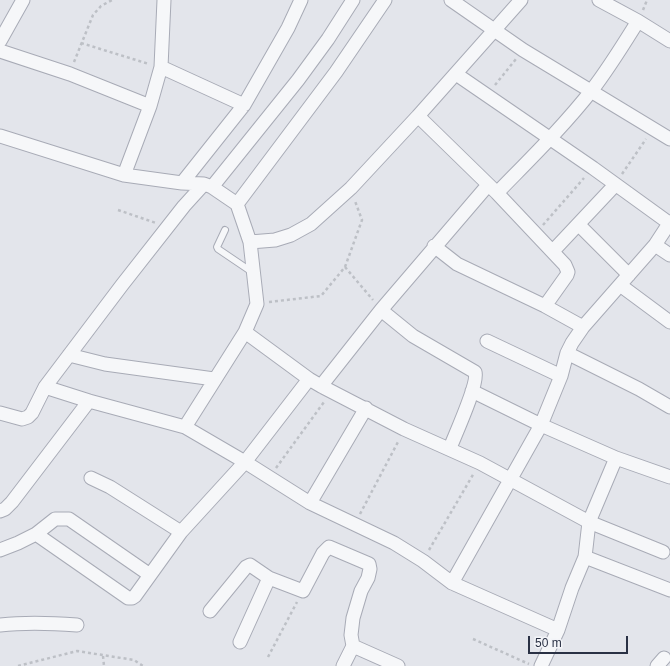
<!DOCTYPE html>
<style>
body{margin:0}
#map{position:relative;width:670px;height:666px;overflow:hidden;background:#e3e5eb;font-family:Helvetica,sans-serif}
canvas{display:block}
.scale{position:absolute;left:528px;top:636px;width:100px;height:18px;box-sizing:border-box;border:2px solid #2a3144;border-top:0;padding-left:5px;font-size:12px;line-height:14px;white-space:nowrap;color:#2a3144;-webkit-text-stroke:3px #f3f4f8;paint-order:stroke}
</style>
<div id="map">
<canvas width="670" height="666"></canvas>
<div class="scale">50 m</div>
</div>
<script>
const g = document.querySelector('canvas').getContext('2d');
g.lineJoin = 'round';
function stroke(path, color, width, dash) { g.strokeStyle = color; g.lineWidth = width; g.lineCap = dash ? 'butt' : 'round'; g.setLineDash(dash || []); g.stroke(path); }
const path = new Path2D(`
 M643,10L647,0
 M81,43L149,64
 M74,62L93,15L101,6L112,0
 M495,85L516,59
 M622,174L646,139
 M118,210L156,223
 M543,225L584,178
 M345,267L373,300
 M269,302L321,296L345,267L362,220L355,201
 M276,468L324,402
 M360,514L399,440
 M429,550L474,473
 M473,639L529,664
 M103,656L104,666
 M268,657L297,602
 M18,666L77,651L134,660L143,666`);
const service = new Path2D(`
 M225,230L217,247L218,249L252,272`);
const minor = new Path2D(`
 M451,0L523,50L670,139
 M599,0L638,21L670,41
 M0,41L23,0
 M0,51L70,74L150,106
 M161,67L244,105
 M456,74L593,168L669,223
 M418,116L497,193L565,265L568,272L567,275L545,306
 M0,136L124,175L182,183L204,184L212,187L237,204L250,242L257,304L245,332L185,427
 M124,175L150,106L161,67L164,0
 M182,183L244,105L288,28L301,0
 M212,187L298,80L328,39L353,0
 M497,193C529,160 563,127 592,90C609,68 623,45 638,21
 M237,204L336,72L385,0
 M579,225L629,275
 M250,242L275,240L291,235L311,224L351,188L418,116L521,0
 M655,245L670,255
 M434,246L457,264L545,306L583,327
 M553,251L615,185
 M620,285L670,322
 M381,310L413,336L475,372C479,383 455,435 450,448
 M245,332L309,379L321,386L404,429L480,463L589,522L663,552
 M487,341L561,376
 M567,353L639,389L670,407
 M69,355L105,364L214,379
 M321,386L381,310L488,185
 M45,387L89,401L185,427L245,462L310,503L394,543L423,561L452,583L558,630
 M472,391L541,425L616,458L670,477
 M0,413L22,419L28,417L32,413L45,387L122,285L184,206L204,184
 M91,478L110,487L181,532
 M310,503L366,408
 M0,511L5,509L12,502L89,401
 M36,534L128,598H132L135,596L181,532L245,462L309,379
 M0,550L18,543L36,534L55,519H69L150,575
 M585,557L670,590
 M452,583L541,425L561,376L567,353L572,343L583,327L655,245L670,222
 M210,611L246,567L250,565L269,578L303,591L323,553L329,547L369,564L370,569L368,578L361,591L353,618L351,635L353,646L343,666
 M0,625C26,622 51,623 77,625
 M240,642L269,578
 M353,646L398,666
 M541,666L558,630L572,588L585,557L589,522L616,458
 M657,666L664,658`);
stroke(service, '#a8abb6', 8);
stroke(minor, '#a8abb6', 15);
stroke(path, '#bdc0c6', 2.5, [3, 3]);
stroke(service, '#f6f7f9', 6);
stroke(minor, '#f6f7f9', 13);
</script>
